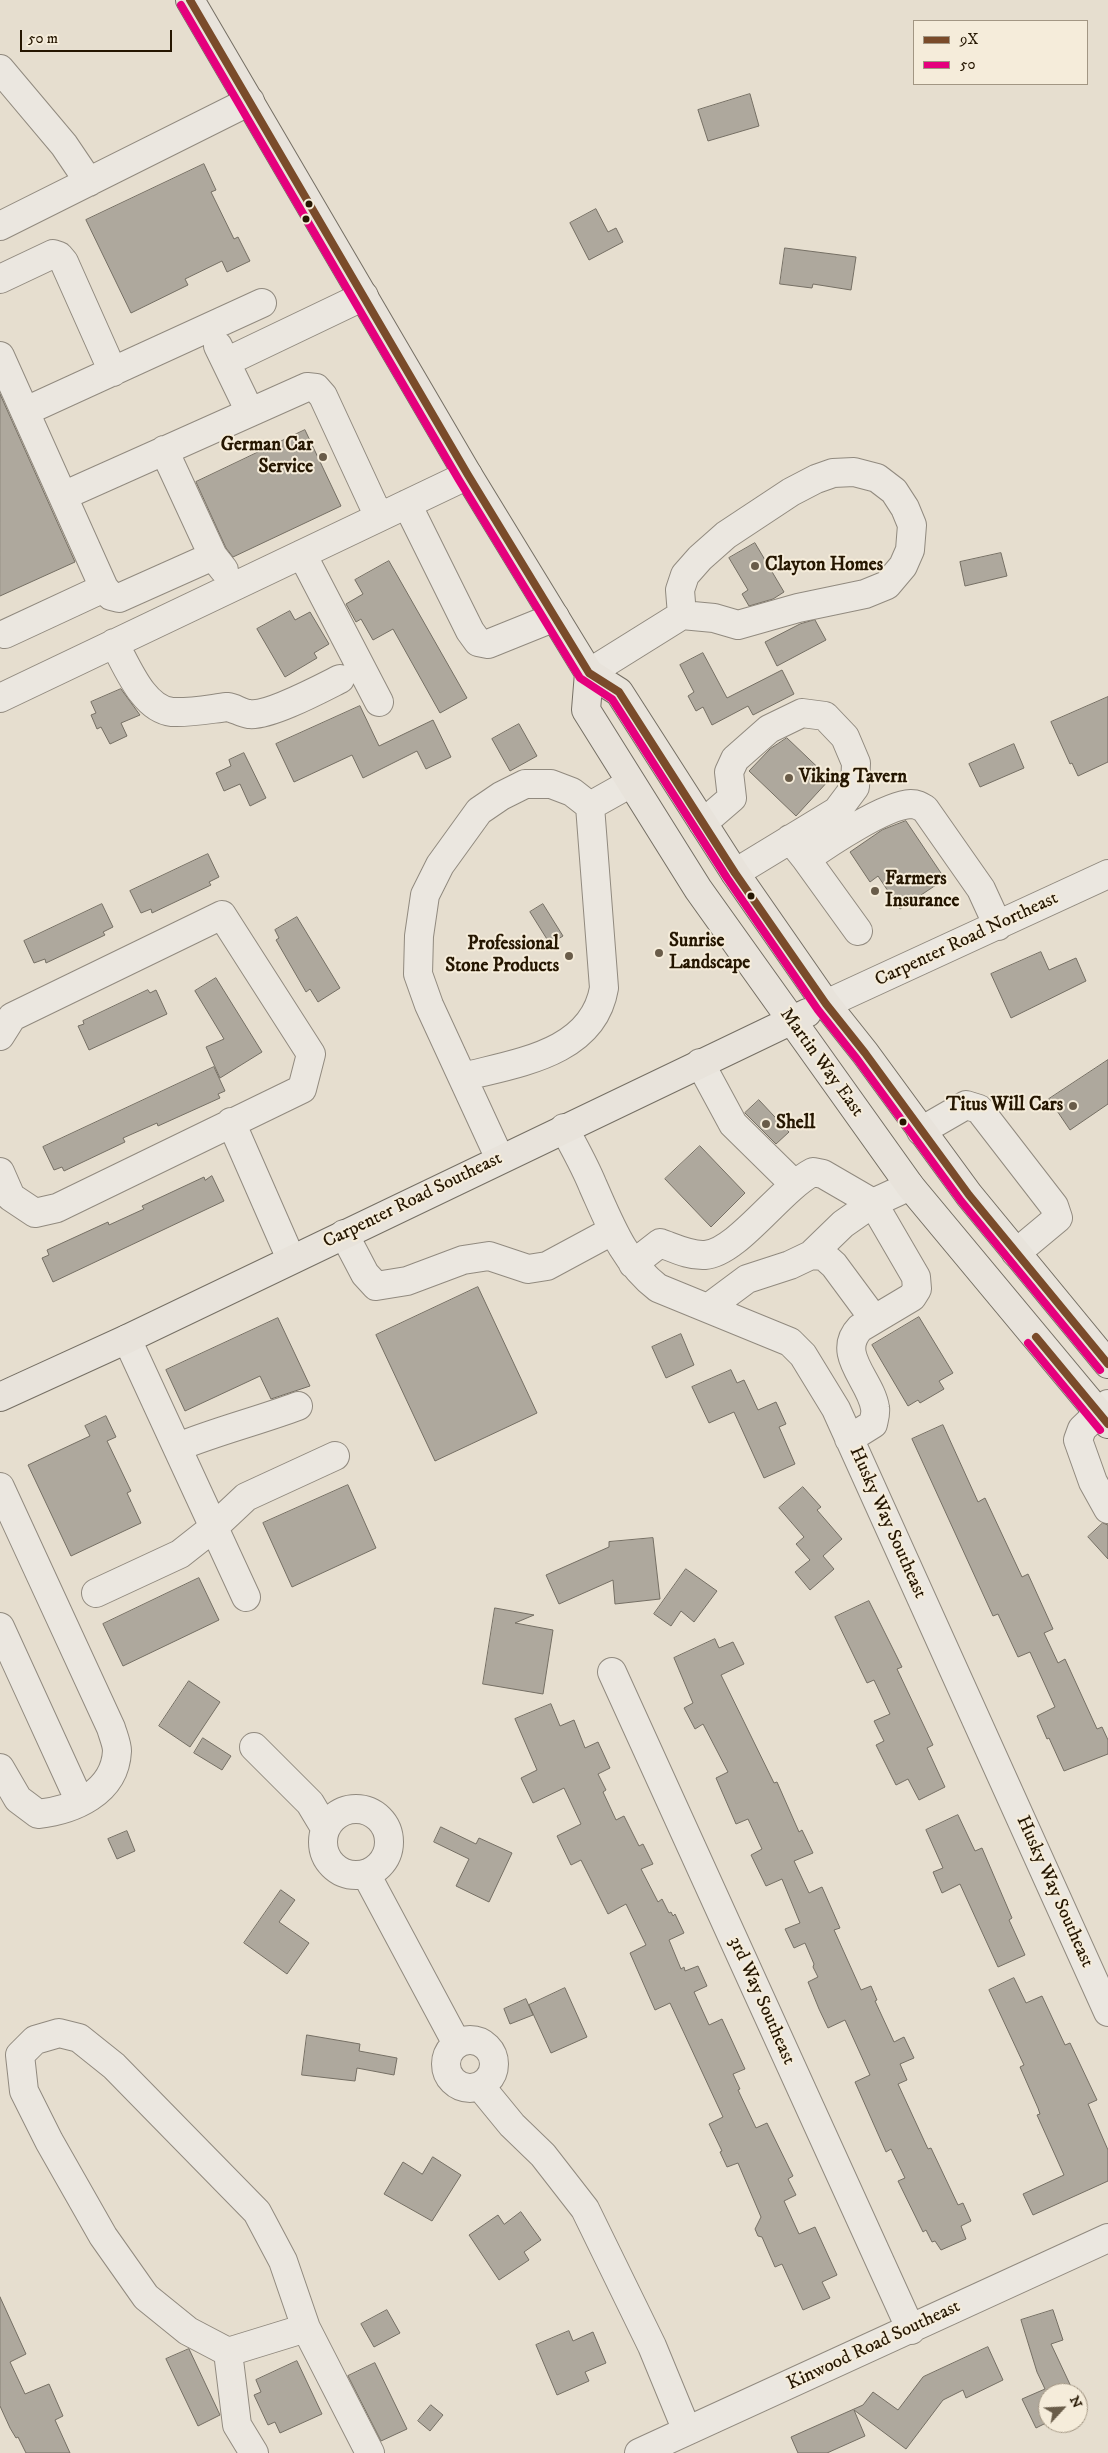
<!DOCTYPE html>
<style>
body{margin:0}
#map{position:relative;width:1108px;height:2453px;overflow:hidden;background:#e6decf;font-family:"IM FELL DW Pica",serif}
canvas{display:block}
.legend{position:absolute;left:913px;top:20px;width:175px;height:65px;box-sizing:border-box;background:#f5ecda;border:1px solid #a29683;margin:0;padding:6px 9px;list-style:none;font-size:15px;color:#251601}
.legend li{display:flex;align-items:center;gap:10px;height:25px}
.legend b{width:25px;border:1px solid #a29683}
.north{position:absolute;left:1038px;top:2383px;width:50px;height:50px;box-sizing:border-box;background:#f5ecda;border:1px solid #a29683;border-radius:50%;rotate:65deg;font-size:14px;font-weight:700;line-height:20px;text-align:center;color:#251601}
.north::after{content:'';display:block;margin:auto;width:18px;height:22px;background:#695c49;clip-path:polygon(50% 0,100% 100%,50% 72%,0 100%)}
.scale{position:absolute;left:20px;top:30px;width:152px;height:22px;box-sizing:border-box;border:2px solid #251601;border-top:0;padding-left:6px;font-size:15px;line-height:18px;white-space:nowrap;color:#251601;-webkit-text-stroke:4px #f5ecda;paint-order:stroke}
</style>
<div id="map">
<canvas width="1108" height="2453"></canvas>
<ul class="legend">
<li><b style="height:6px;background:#7a4b2a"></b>9X</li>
<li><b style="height:6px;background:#e5007d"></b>50</li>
</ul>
<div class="north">N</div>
<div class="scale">50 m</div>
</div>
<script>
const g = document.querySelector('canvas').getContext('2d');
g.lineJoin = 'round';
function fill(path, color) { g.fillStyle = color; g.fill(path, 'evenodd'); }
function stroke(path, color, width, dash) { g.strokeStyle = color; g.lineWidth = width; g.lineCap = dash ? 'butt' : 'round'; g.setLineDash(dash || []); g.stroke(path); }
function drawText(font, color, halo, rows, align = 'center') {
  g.font = font + ' "IM FELL DW Pica",serif'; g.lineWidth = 4; g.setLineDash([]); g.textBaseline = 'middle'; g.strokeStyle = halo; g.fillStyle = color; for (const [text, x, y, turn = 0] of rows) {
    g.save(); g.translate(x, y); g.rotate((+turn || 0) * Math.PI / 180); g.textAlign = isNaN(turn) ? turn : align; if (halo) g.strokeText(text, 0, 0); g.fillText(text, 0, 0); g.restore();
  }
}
const building = new Path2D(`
 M750,94L759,126L708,141L698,110Z
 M204,164L216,190L211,192L234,239L238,237L250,261L227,272L222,261L185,279L188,285L131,313L86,220Z
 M596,209L608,232L616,228L623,242L589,260L570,223Z
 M785,248L856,257L851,290L813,284L812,288L780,284Z
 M0,394L75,562L0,596Z
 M305,430L341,506L233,557L226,548L196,482Z
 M755,543L784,592L773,599L749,606L742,594L748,590L729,558Z
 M1001,553L1007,576L965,586L960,562Z
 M389,561L467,698L440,713L393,629L373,640L361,619L356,622L346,604L363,594L355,580Z
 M290,611L295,620L310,612L329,644L314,653L317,658L285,677L257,629Z
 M815,620L826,640L777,666L765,642L800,624Z
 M703,653L727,698L782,670L794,694L753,715L748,706L712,725L703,707L696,711L688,696L694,692L680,665Z
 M121,689L140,715L121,723L127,736L110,744L101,727L97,729L91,715L96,713L91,702Z
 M1108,697V762L1078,776L1072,763L1070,764L1051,722Z
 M360,706L379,746L433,720L451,757L426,769L417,751L363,778L352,755L294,782L276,744Z
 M519,724L537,756L510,771L492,739Z
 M787,738L830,779L796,816L749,771L770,749Z
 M1014,744L1024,768L980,787L969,764Z
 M244,753L266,798L250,806L240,784L224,791L216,773L231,766L229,760Z
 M906,821L945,879L900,909L878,876L870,882L850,852L882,830Z
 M208,854L219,877L209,882L211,885L152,913L151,909L141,913L130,891Z
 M102,904L113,927L103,932L105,935L46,963L45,959L34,963L24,941Z
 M543,904L563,936L550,944L530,912Z
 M297,917L340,988L318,1002L310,989L306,992L276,940L279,938L275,930Z
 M1041,952L1049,970L1076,958L1086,981L1011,1018L991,974Z
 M216,978L262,1052L220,1078L206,1047L224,1039L195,991Z
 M148,990L150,993L156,990L167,1014L89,1050L78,1026L84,1024L83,1021Z
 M1108,1060V1104L1070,1130L1049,1099Z
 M214,1067L225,1091L218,1094L220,1098L158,1126L157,1123L123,1138L125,1142L64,1171L62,1167L54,1170L43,1147Z
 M759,1100L789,1132L776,1144L745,1113Z
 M700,1146L745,1193L711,1227L665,1179Z
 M212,1176L224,1201L53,1282L42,1258L49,1255L47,1250L108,1222L109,1225L144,1209L142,1206L204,1177L205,1180Z
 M478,1287L537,1413L435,1461L376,1335Z
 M919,1317L953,1373L939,1381L944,1389L920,1403L918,1400L908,1406L872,1345Z
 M278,1318L310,1386L271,1399L260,1376L185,1411L166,1370Z
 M681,1334L694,1365L666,1378L652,1347Z
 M731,1370L737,1383L744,1380L758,1410L776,1402L786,1424L779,1427L795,1464L764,1478L734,1412L709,1423L692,1387Z
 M106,1416L116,1437L107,1441L131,1491L127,1493L141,1523L71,1556L28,1465L90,1436L85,1426Z
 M943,1425L978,1502L985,1498L1022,1577L1028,1574L1053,1629L1044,1633L1058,1663L1065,1659L1097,1729L1102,1727L1108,1740V1754L1064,1771L1049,1738L1047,1739L1037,1716L1055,1707L1030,1652L1018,1657L998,1614L993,1616L912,1439Z
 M348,1485L376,1548L292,1587L263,1523Z
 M803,1487L821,1507L817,1510L842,1539L823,1556L834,1569L810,1590L795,1572L810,1560L796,1544L804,1537L779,1508Z
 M1103,1523L1108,1525V1559L1088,1537Z
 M653,1538L660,1599L615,1604L613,1580L559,1604L546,1575L609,1547V1542Z
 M686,1569L717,1591L694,1622L681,1611L671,1626L654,1614Z
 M199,1578L219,1620L123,1666L103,1624Z
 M869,1601L902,1667L897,1669L933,1745L927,1748L945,1787L919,1800L908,1779L896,1785L876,1745L884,1741L874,1721L890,1714L874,1680L867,1683L835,1617Z
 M495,1608L534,1615L515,1623L553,1630L543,1694L483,1684Z
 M715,1639L719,1648L733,1642L744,1664L721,1675L774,1783L777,1782L799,1832L802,1830L813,1853L794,1861L809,1893L822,1887L840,1928L834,1930L861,1990L871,1986L877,2000L875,2001L894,2042L904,2037L914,2058L900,2064L907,2080L898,2084L928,2149L931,2148L958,2205L963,2203L971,2221L961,2226L966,2239L941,2250L935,2241L932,2242L926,2230L923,2232L898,2181L905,2178L891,2149L886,2152L855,2082L870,2075L845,2020L828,2028L819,2009L808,1982L818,1977L813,1967L814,1964L805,1943L794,1948L785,1929L800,1923L782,1879L766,1886L751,1855L762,1849L748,1819L736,1824L716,1778L728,1772L703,1724L695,1729L684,1708L693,1703L674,1658Z
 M189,1681L220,1702L190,1747L159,1726Z
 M551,1704L560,1726L574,1720L585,1748L598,1742L610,1768L598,1774L606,1790L603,1792L616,1820L624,1816L639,1846L643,1844L653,1864L641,1869L658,1902L662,1899L669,1913L671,1912L673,1916L675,1914L684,1933L669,1940L681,1969L684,1967L685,1971L698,1966L707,1986L694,1992L709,2025L722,2019L745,2069L733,2074L740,2089L738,2090L756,2128L767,2123L793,2176L788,2179L796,2195L784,2201L799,2234L815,2227L837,2275L822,2282L830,2298L803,2310L782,2264L775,2267L762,2237L758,2236L755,2229L761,2217L738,2163L727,2167L720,2152L722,2151L709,2124L723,2117L670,2003L655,2010L630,1953L646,1945L626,1904L608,1914L581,1860L571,1865L557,1836L581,1824L564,1788L533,1803L521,1778L537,1770L515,1719Z
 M203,1738L231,1756L222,1770L194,1753Z
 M958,1815L975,1851L982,1848L1012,1918L1009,1920L1025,1955L998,1967L960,1884L942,1893L933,1872L943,1868L926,1830Z
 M441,1827L476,1844L479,1838L512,1853L489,1902L456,1886L469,1859L434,1842Z
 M127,1831L135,1851L117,1859L108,1839Z
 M281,1890L295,1900L279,1922L309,1943L287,1974L244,1943Z
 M1014,1978L1026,2003L1042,1996L1065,2045L1070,2043L1097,2100L1088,2104L1108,2150V2181L1033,2215L1023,2194L1064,2175L1037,2115L1040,2114L1038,2108L1020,2067L1024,2065L989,1990Z
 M565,1988L587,2037L551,2053L529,2005Z
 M526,1999L533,2015L510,2024L504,2009Z
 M307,2035L360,2044L359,2051L397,2058L394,2075L357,2068L355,2081L302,2075Z
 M433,2157L461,2175L432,2221L384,2194L403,2162L422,2174Z
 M521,2212L541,2240L524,2252L529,2260L499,2280L469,2235L498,2215L504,2224Z
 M0,2297L26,2354L10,2362L25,2394L49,2384L63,2416L55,2420L70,2453H26L18,2437L16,2438L10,2428L0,2406Z
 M387,2310L400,2333L374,2347L361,2324Z
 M1053,2310L1063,2340L1051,2344L1074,2393H1048V2422L1036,2428L1022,2399L1045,2389L1037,2372L1021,2320Z
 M569,2331L573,2341L593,2332L606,2363L585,2372L589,2381L557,2395L536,2345Z
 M988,2347L1003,2380L966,2398L963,2390L943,2400L906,2449L854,2410L865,2436L827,2453H798L791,2437L863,2405L873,2392L898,2410L923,2377Z
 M189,2349L220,2415L198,2426L166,2359Z
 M297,2361L322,2414L280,2433L275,2422L268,2425L254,2395L261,2392L256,2380Z
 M375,2363L407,2429L381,2441L348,2376Z
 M431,2405L443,2415L430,2431L418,2421Z`);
const minor = new Path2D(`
 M0,69L64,145L89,182
 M0,226L250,101
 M0,279L53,254L59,256L64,262L113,372
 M218,346L250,412
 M0,356L104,588
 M226,362L364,296
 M26,411L262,303
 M164,450L213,556L224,570
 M63,496L307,387L316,388L323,396L379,517
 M407,504L470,631L478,642L488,644L555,617
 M302,554L379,702
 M5,634L104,588L111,596L119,598L213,556
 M114,643C127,666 143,709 172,712C190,713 210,709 227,707C235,708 241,713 249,714C268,717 322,688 340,679
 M589,673L682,615L714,618L738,625L798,608L865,594L887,585L903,566L910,550L912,525L905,508L894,491L877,478L854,472L833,473L816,479L791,492L726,535L700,558L685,575L680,590L682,615
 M0,698L468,475
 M703,823L732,798L729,772L735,759L769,729L802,713L825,716L845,737L856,763L855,787L837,811L735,873
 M790,839L806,859C827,844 885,805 911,804C917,804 920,806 925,809L981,889L998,926
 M806,859L858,931
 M826,1004L1108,874
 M0,1036L12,1017L222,915L311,1054L302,1089L57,1208L35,1213L11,1197L0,1172
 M700,1063L733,1124L794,1184
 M463,1077C516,1063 593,1054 604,988L590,806
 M231,1122L291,1259
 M564,1128C574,1147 585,1166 593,1186C610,1224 624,1262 658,1288L790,1342L803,1355L836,1409L1108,2012
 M921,1131L966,1105L979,1109L1054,1206L1058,1218L1016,1253
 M500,1159L429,1005L418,974L419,936L425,895L440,865L479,811L501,796L525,784H551L572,792L590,806L631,783
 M344,1234L365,1274L376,1286L407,1281L463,1260L489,1256L528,1269L547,1266L612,1231
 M811,1255L843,1224L873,1203L916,1277L917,1289L912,1297L860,1328C835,1354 871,1380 875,1408C876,1413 874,1419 873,1424L849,1439
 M633,1264L660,1243C674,1248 690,1256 705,1255C737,1253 780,1189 813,1172L823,1174L873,1203L910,1186
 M708,1308L747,1279L790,1265L811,1255L824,1256L834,1265L874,1319
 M127,1339L246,1597
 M1108,1404L1082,1429L1078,1440L1093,1482L1108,1509
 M178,1447C217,1431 258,1421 298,1406
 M0,1487L111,1728C113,1735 117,1744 117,1751C115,1793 73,1810 38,1814L18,1799L0,1768
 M96,1593L180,1554L213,1528L246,1497L335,1456
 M0,1627L80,1802
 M612,1672L911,2330
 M254,1747L310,1803L325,1828
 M323 1842a33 33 0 1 1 66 0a33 33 0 1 1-66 0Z
 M366,1874L457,2044
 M446 2064a24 24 0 1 1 48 0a24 24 0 1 1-48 0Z
 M480,2086L512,2125L543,2155L585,2209L652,2346L687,2431
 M228,2352L188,2331L146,2297L103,2236L49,2141L24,2091L20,2055L35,2040L59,2033L79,2038L114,2066L257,2212L283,2261L306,2328
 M254,2453L237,2425L228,2352L306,2328L370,2453
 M639,2453L1108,2238`);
const major = new Path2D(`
 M190,0L468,475L589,673L619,692L735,873L826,1004L865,1053L969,1195L1108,1364
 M589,673L586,710L698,889L910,1186L1108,1424
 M0,1397L127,1339L807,1013`);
const bus1 = new Path2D(`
 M190,0L468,475L589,673L619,692L735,873L826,1004L865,1053L969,1195L1108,1364
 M1036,1337L1108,1424`);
const bus2 = new Path2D(`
 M181,5L459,480L580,678L612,699L727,878L818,1010L857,1059L961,1201L1100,1370
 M1028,1343L1100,1430`);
const markers = [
 [309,204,4.5,"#251601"],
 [306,219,4.5,"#251601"],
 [323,457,5,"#695c49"],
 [755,566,5,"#695c49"],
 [789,778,5,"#695c49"],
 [875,891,5,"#695c49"],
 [751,896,4.5,"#251601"],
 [659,953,5,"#695c49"],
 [569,956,5,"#695c49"],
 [1073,1106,5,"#695c49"],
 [903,1122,4.5,"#251601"],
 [766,1124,5,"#695c49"]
];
const poiNames = [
 ["German Car",313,446,"right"],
 ["Service",313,468,"right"],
 ["Clayton Homes",765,566],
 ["Viking Tavern",799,778],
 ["Farmers",885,880],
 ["Insurance",885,902],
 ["Sunrise",669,942],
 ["Landscape",669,964],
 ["Professional",559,945,"right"],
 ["Stone Products",559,967,"right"],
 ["Titus Will Cars",1063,1106,"right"],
 ["Shell",776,1124]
];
const streetNames = [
 ["Carpenter Road Northeast",967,940,-25],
 ["Martin Way East",821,1063,54],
 ["Carpenter Road Southeast",413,1201,-26],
 ["Husky Way Southeast",887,1523,66],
 ["Husky Way Southeast",1054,1892,66],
 ["3rd Way Southeast",761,2001,66],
 ["Kinwood Road Southeast",874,2346,-25]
];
fill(building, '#aea89d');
stroke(building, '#756f64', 1);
stroke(minor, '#918a7f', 30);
stroke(major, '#756f64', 30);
stroke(minor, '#ebe7e0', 28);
stroke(major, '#e8e3db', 28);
stroke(bus1, '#7a4b2a', 8);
stroke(bus2, '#e5007d', 8);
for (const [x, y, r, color] of markers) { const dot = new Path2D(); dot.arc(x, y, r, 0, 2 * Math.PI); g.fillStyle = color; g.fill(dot); stroke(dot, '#f5ecda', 2); }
drawText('bold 19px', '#251601', '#f5ecda', poiNames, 'left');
drawText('19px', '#251601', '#f5ecda', streetNames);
</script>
